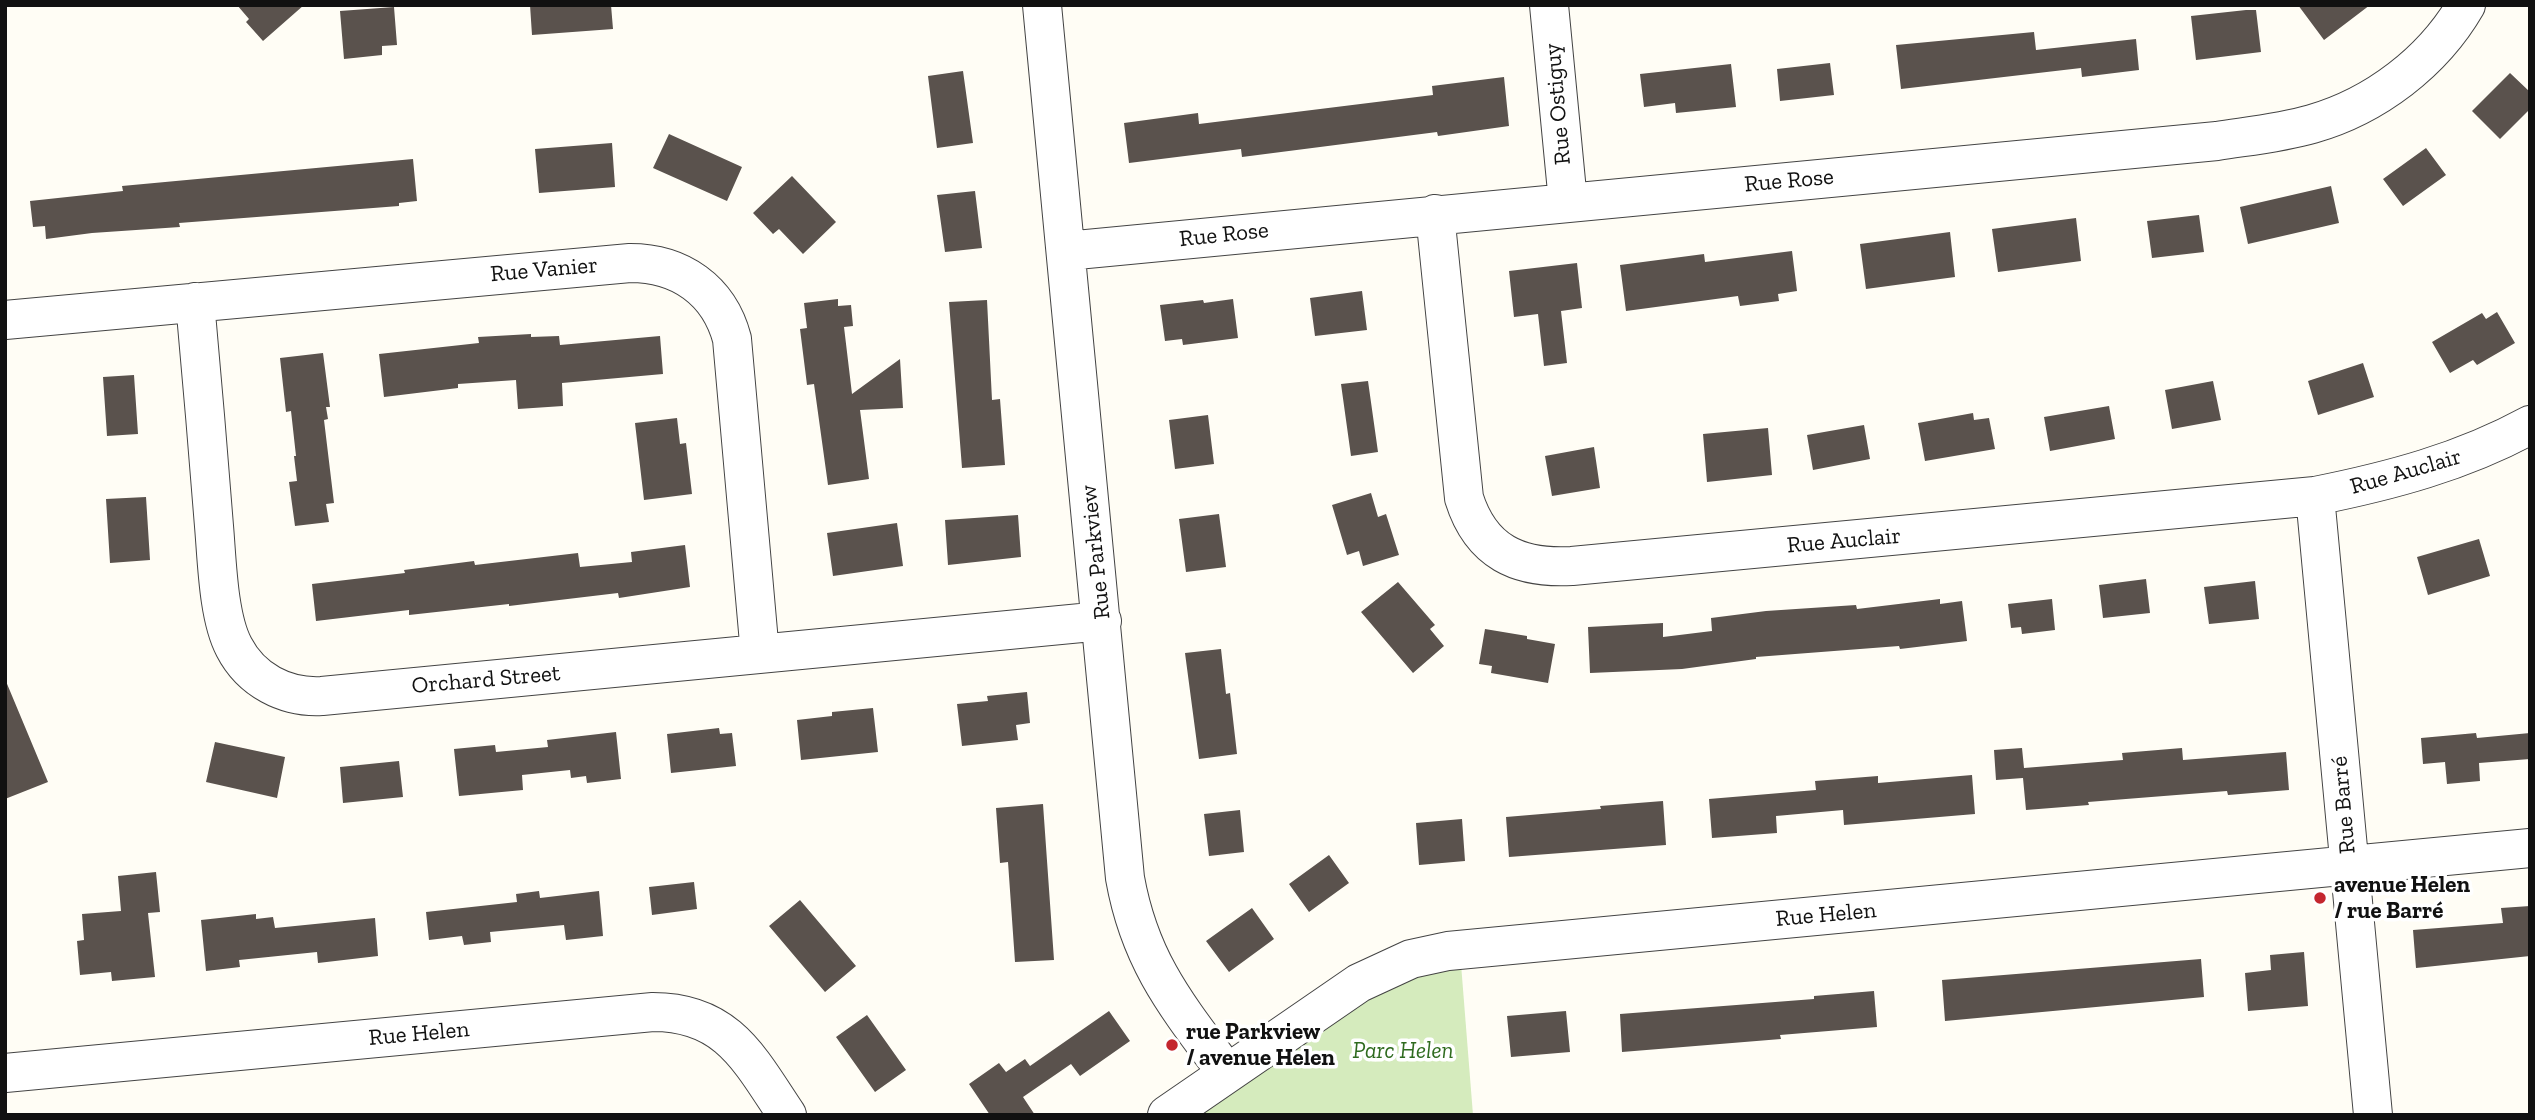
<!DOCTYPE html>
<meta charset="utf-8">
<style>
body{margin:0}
#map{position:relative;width:2535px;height:1120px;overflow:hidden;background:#fffdf5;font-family:"Zilla Slab",serif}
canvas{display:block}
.frame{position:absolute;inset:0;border:7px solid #111;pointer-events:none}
</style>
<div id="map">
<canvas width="2535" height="1120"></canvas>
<div class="frame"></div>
</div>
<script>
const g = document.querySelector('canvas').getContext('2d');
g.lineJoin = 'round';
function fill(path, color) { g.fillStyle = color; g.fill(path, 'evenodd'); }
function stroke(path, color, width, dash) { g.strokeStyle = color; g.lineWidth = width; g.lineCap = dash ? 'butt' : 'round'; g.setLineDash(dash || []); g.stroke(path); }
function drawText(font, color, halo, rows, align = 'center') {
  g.font = font + ' "Zilla Slab",serif'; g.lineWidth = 7; g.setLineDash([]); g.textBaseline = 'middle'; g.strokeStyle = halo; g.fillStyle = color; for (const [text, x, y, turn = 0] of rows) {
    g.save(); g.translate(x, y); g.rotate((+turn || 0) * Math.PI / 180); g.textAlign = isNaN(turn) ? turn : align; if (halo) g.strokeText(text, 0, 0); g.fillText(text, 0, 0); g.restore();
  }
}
const green = new Path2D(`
 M1461,964L1473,1115H1196L1344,1012L1397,983Z`);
const building = new Path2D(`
 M237,5H304L263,41L246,22L249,19Z
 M530,5H611L613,29L532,35Z
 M2298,5H2370L2324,40Z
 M394,7L397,45L382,46V55L344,59L340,11Z
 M2246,10H2256L2261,52L2196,60L2191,16Z
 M2034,32L2036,50L2136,39L2139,70L2082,77L2081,68L1901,89L1896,45Z
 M1830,63L1834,95L1780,101L1777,69Z
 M1731,64L1736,107L1676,113L1675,103L1644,107L1640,74Z
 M963,71L973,143L937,148L928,76Z
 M2510,73L2530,92V109L2500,139L2472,111Z
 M1504,77L1509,126L1438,136L1437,132L1242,157L1241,149L1129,163L1124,123L1198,113L1199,124L1433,95L1432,86Z
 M669,134L742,167L727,201L653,168Z
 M612,143L615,187L539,193L535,149Z
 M2426,148L2446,175L2403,206L2383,179Z
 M413,159L417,201L399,203V206L179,223L180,227L92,233L46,239L45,226L33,227L30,201L123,191L122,186Z
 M792,176L836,222L803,254L779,229L773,234L753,213Z
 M2331,186L2339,223L2248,244L2240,207Z
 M975,191L982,248L945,252L937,195Z
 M2199,215L2204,252L2152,258L2147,221Z
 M2076,218L2081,261L1998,272L1992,229Z
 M1950,232L1955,277L1866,289L1860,244Z
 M1792,251L1797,291L1778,294L1779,301L1740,306L1738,296L1626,311L1620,265L1704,254L1705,262Z
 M1577,263L1582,308L1561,311L1567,363L1544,366L1538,314L1514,317L1509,271Z
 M1362,291L1367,330L1315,336L1310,298Z
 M838,299V306L851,305L853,326L844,327L852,394L900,359L903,408L860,410L869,479L828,485L814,384L807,385L800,329L807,328L804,303Z
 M1233,299L1238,338L1183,345L1182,339L1165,341L1160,305L1203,300L1204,303Z
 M987,300L992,400L1000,399L1005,465L962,468L949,302Z
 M2497,312L2515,343L2477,365L2473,360L2450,373L2432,342L2482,313L2486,319Z
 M531,334V337L559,336L560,345L660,336L663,374L562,383L563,406L518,409L516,380L458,384V388L384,397L379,354L479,343L478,337Z
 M323,353L330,407H326L328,419L324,420L334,503L326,504L329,522L295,526L289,482L297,481L294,456H296L291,411L286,412L280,358Z
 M2363,363L2374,397L2318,415L2308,381Z
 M134,375L138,434L107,436L103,377Z
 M1368,381L1378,452L1351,456L1341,384Z
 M2213,381L2221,420L2172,429L2165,390Z
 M2109,406L2115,439L2050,451L2044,417Z
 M1973,413L1974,420L1989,418L1995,449L1925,461L1918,423Z
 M1208,415L1214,464L1175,469L1169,420Z
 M677,418L680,444L686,443L692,494L644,500L635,423Z
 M1864,425L1870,459L1813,470L1807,435Z
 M1768,428L1772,475L1707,482L1703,434Z
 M1594,447L1600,488L1552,496L1545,456Z
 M1371,493L1378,517L1386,514L1399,555L1363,566L1359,551L1347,555L1332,505Z
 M146,497L150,560L110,563L106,499Z
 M1219,514L1226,567L1186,572L1179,519Z
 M1018,515L1021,557L948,565L945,520Z
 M897,523L903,566L833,576L827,533Z
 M2479,539L2490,576L2428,595L2417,557Z
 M685,545L690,587L619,598L618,593L509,606V604L409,615V610L316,621L312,584L405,573L404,570L474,561L475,565L578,553L580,567L632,562L631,552Z
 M2146,579L2150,613L2103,618L2099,585Z
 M2255,581L2259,619L2209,624L2204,587Z
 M1398,582L1435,625L1430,629L1444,646L1413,673L1361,612Z
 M1940,599V604L1962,601L1967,641L1900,649L1899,646L1756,657V659L1682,669L1590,673L1588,627L1663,623V637L1712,631L1711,618L1766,611L1856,605L1857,609Z
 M2052,599L2055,630L2022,634L2021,627L2011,628L2008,604Z
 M1485,629L1527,636V639L1555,644L1548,683L1491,673L1492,666L1479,664Z
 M1221,649L1226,694L1230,693L1237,754L1199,759L1185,653Z
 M5,679L48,782L5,799Z
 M1027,692L1030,723L1016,725L1018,740L962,746L957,704L988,701L987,696Z
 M873,708L878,752L801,760L797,720L832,716V712Z
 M719,728L720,734L732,733L736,766L671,773L667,734Z
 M616,732L621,779L587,783L586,776L571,778L570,770L522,775L523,790L459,796L454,749L495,745L496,752L548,747L547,740Z
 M2476,733L2477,738L2530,733V759L2479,763L2480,781L2447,784L2445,762L2423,764L2421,738Z
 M215,742L285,757L277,798L206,782Z
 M2022,748L2024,768L2123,760L2122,753L2182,748L2183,760L2286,752L2289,790L2228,795L2227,791L2088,802L2089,805L2026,810L2023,778L1996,780L1994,750Z
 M399,761L403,797L343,803L340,767Z
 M1972,775L1975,814L1844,825L1843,810L1776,816L1777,833L1712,838L1709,799L1816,790L1815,781L1878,776V783Z
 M1663,801L1666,845L1509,857L1506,817L1601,809L1600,806Z
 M1043,804L1054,960L1015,962L1008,862L1000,863L996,808Z
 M1240,810L1244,852L1209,856L1204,814Z
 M1462,819L1465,861L1419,865L1416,823Z
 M1329,855L1349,883L1309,912L1289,884Z
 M156,872L160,912L148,913L155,977L112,981L111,972L80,975L77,941L84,940L82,914L121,911L118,876Z
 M694,882L697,909L652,915L649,887Z
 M539,891L540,898L599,891L603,936L566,940L564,925L490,932L491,942L464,945L462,936L429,940L426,912L517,902L516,894Z
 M800,900L856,966L825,992L769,926Z
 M2530,906V956L2416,968L2413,930L2503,923L2501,908Z
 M1252,908L1274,939L1229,972L1206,941Z
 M256,914V919L273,917L275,928L375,918L378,956L318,963L317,952L239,960L240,967L206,971L201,920Z
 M2304,952L2308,1006L2248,1011L2245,973L2271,970L2270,955Z
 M2201,959L2204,997L1945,1021L1942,980Z
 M1874,991L1877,1027L1780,1035L1781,1039L1622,1052L1620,1014L1814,999V996Z
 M1109,1011L1130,1041L1080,1076L1071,1064L1023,1097L1035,1115H990L969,1084L999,1063L1006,1072L1025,1059L1030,1066Z
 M1566,1011L1570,1052L1511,1057L1507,1016Z
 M867,1015L906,1070L875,1092L836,1037Z`);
const minor = new Path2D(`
 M1042,5L1125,878C1140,962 1177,1006 1227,1073
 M1549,5L1568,202
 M1435,214L1464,498C1481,552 1518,569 1572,566L2315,496C2390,481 2462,462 2530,425
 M1066,251L2217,141C2249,136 2281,133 2312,124C2375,106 2433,62 2466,5
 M195,302C202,377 208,451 214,526C217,560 218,617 234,647C251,680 285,698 322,696L1102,621
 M5,320L630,263C680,263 719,290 732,339L760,654
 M2315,496L2373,1115
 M5,1073L653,1012C728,1012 750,1060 787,1115
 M1167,1115L1359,983L1411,959L1448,951L2530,848`);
const markers = [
 [2320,898,7,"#c4262e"],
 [1172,1045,7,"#c4262e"]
];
const streetNames = [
 ["Rue Ostiguy",1558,104,-95],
 ["Rue Rose",1789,181,-5],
 ["Rue Rose",1224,235,-6],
 ["Rue Vanier",544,270,-5],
 ["Rue Auclair",2406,472,-16],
 ["Rue Auclair",1844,541,-5],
 ["Rue Parkview",1096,552,-96],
 ["Orchard Street",486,680,-5],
 ["Rue Barré",2344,805,-95],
 ["Rue Helen",1826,915,-5],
 ["Rue Helen",419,1034,-5]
];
const poiNames = [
 ["avenue Helen",2334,885],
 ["/ rue Barré",2334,911],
 ["rue Parkview",1186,1032],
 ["/ avenue Helen",1186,1058]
];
const parkNames = [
 ["Parc Helen",1403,1051]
];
fill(green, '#d5ebbd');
fill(building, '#5a524d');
stroke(minor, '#444', 40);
stroke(minor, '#fff', 38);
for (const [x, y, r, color] of markers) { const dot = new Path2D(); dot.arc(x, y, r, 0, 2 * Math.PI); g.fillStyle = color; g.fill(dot); stroke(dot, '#fff', 2.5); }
drawText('23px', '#111', '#fff', streetNames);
drawText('bold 23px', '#111', '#fff', poiNames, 'left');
drawText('italic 23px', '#2f6b1f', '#fff', parkNames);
</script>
